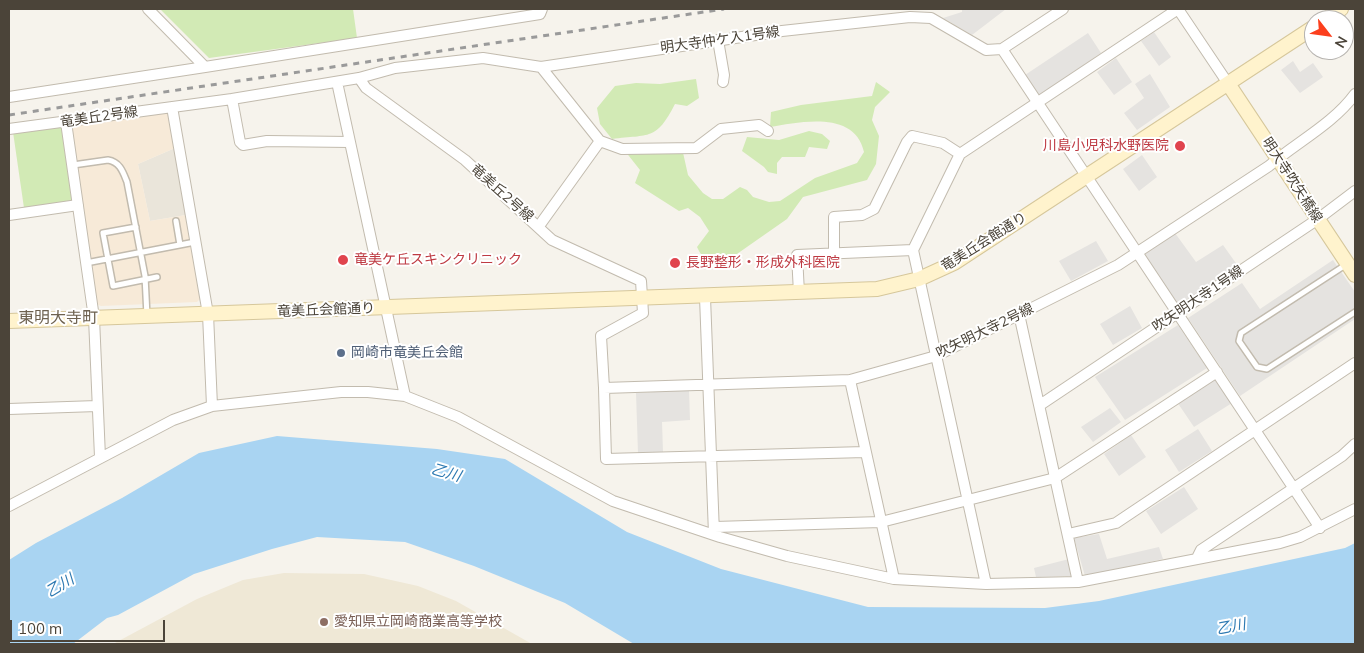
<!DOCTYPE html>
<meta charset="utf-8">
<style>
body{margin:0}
#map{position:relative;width:1364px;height:653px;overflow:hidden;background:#f6f3ec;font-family:Mulish,sans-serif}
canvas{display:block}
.frame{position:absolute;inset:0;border:10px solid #4b4439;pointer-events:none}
.north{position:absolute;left:1304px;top:10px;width:50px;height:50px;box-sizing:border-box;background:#fff;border:1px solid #b7b4b0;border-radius:50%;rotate:120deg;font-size:14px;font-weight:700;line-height:20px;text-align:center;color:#4b4439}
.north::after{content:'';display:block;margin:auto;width:18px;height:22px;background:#fc3f1d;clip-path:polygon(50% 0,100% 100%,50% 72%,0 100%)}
.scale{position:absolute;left:10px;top:620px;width:155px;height:22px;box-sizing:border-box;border:2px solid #4b4439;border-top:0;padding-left:6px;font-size:15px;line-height:18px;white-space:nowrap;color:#4b4439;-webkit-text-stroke:4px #fff;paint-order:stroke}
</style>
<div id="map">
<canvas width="1364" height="653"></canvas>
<div class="frame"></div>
<div class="north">N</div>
<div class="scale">100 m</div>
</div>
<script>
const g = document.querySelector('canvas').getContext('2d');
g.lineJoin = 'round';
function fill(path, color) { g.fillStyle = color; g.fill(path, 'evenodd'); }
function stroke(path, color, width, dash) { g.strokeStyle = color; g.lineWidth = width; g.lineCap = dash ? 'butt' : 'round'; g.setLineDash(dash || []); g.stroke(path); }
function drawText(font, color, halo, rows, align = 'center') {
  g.font = font + ' Mulish,"Noto Sans JP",sans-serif'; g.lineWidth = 4; g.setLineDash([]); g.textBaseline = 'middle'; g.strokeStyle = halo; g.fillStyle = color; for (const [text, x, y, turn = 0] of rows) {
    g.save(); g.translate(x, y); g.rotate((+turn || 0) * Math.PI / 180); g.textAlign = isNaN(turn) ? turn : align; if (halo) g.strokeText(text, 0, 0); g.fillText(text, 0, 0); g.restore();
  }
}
const residential = new Path2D(`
 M175,148L186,215L150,221L138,164Z`);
const commercial = new Path2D(`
 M165,112L169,115L175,148L138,164L150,221L186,215L201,298L197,302L101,306L96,304L71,128L73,125Z`);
const education = new Path2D(`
 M284,573L364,574L418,586L456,601L532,644H113L197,599L243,580Z`);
const green = new Path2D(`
 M160,9H353L357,38L209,58Z
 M696,79L699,98L687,106L675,104C656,141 650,134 612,139L600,124L597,108L615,86L636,83L660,84Z
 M876,82L890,92L875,107L872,120L879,136L876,164L867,180L803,197L787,219L724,263C709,262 703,260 697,247L709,231L700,217L688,208L679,211L635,183L640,170L625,151L682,148L688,175L703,193L712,199H723L740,187L747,190L753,197L769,202L780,201L815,178L857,163L864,152C855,110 800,122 770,127L771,112L801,105L872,96Z
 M60,126L63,128L73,199L71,201L24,208L13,132Z
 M809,131L822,134L830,141L827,149L809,147L805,157H782L777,163V174L768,172L764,167L742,151L747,137L779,140Z`);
const parking = new Path2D(`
 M962,9H1006L972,35L943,18L962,12Z
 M1154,32L1171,57L1159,66L1141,41Z
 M1088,33L1101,53L1039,96L1025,75Z
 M1116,58L1132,82L1114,95L1097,72Z
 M1293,61L1300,72L1313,63L1323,77L1300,93L1281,70Z
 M1150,74L1170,107L1137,130L1124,113L1144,98L1135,84Z
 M1142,155L1157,177L1139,191L1123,169Z
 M1175,233L1196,262L1223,245L1238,266L1178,308L1143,254Z
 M1096,241L1108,261L1071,281L1059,261Z
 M1333,260L1355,292V319L1240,396L1188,318L1242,283L1260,309Z
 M1130,306L1142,328L1113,345L1100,324Z
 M1178,325L1207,368L1125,420L1095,377Z
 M1215,377L1232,403L1194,427L1177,402Z
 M689,390L690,420L662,422L663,452L638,453L636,393Z
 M1110,408L1121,422L1093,442L1081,427Z
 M1198,429L1212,451L1179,472L1165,450Z
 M1131,435L1146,457L1119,476L1104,454Z
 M1184,487L1198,509L1161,534L1146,511Z
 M1099,534L1107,559L1159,547L1163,559L1085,576L1074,538Z
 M1069,559L1073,576L1036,577L1034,568Z`);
const water = new Path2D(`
 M277,436L437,449L505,459L627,532L721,569L868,607L1045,608L1099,601L1345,548L1355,543V644H634L565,603L474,566L405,542L317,537L272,549L194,574L118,615L107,618L73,644H9V560L36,543L122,498L199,453Z`);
const lane = new Path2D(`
 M73,165L108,160C120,162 123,172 127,182L145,276L147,316
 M176,221L180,245
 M136,227L103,233L113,286L157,277
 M86,263L195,242
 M1347,264L1241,333L1239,341L1257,367L1267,369L1355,312`);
const street = new Path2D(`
 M1178,9L1229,85
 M718,40L724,75L723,82
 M1002,49L1320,528
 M205,67L540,14L542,9
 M359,78L366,88L465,160L552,240L641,281L643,313L601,336L604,388L850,380L936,356L1118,265L1269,166C1297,142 1333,124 1355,94
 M337,82L405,396
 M9,97L205,67L148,9
 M232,99L240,142L243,145L267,141L350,142
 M66,122L94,318L100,457
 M9,129L232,99L359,78L395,68L483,58L541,67L782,31L910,17L931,18L986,50L1002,49L1063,9
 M600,141L622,149L696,148L721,129L759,125L768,131
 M9,215L78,205
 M539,226L600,141L541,67
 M834,254V217L862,215L874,209L907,142L912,136L943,143L960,154
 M799,293L797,255L913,250
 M705,297L714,534
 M1019,314L1078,582
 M850,380L894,579
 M604,388L606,459L865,452
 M1040,405L1318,219L1355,191
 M212,406L341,392H368L405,396L458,417L613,501L720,537L787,556L894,579L986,584L1078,582L1280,543L1300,537L1355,509
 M9,409L97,406
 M9,506L173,420L212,406L208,314L172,107
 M715,527L881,522L1055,478L1217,372
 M1068,534L1116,523L1355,363
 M1197,558L1201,550L1342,456L1355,444
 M986,584L913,250L960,154L1178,9`);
const secondary = new Path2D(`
 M1325,20L1341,9
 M1229,85L1355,275
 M9,321L877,289L919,279L954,263L1314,27`);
const rail = new Path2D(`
 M9,115L724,9`);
const markers = [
 [1180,146,6,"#e0444e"],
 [343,260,6,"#e0444e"],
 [675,263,6,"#e0444e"],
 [341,353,5,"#5c6f8a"],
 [324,622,5,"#8d6e63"]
];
const streetNames = [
 ["明大寺仲ケ入1号線",720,40,-8],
 ["竜美丘2号線",99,117,-8],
 ["明大寺吹矢橋線",1292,180,57],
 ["竜美丘2号線",502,193,42],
 ["竜美丘会館通り",984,242,-32],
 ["吹矢明大寺1号線",1198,299,-34],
 ["竜美丘会館通り",326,310,-2],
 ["吹矢明大寺2号線",985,331,-26]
];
const healthNames = [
 ["川島小児科水野医院",1169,146,"right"],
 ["竜美ケ丘スキンクリニック",354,260],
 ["長野整形・形成外科医院",686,263]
];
const serviceNames = [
 ["岡崎市竜美丘会館",351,353]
];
const educationNames = [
 ["愛知県立岡崎商業高等学校",334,622]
];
const waterNames = [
 ["乙川",446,473,16],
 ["乙川",60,586,-31],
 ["乙川",1231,627,-11]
];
const quarterNames = [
 ["東明大寺町",58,318]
];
fill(residential, '#eae5da');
fill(commercial, '#f7ead8');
fill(education, '#efe8d6');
fill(green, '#d2eab5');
fill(parking, '#e5e3e0');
fill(water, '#a9d4f2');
stroke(lane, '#c2bbae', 8);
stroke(street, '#c2bbae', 12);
stroke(secondary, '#d6c79b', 16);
stroke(lane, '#fff', 5);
stroke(street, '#fff', 10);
stroke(secondary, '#fff3cd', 14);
stroke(rail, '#9a9a9a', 3, [6, 6]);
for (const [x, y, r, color] of markers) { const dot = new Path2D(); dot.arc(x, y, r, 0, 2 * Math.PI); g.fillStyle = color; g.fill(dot); stroke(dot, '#fff', 2); }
drawText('14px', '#4b4439', '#fff', streetNames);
drawText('14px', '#be3a42', '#fff', healthNames, 'left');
drawText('14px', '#4e5e75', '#fff', serviceNames, 'left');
drawText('14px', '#785e54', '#fff', educationNames, 'left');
drawText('italic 15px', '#2e7ab2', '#fff', waterNames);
drawText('16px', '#6e6250', '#fff', quarterNames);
</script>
